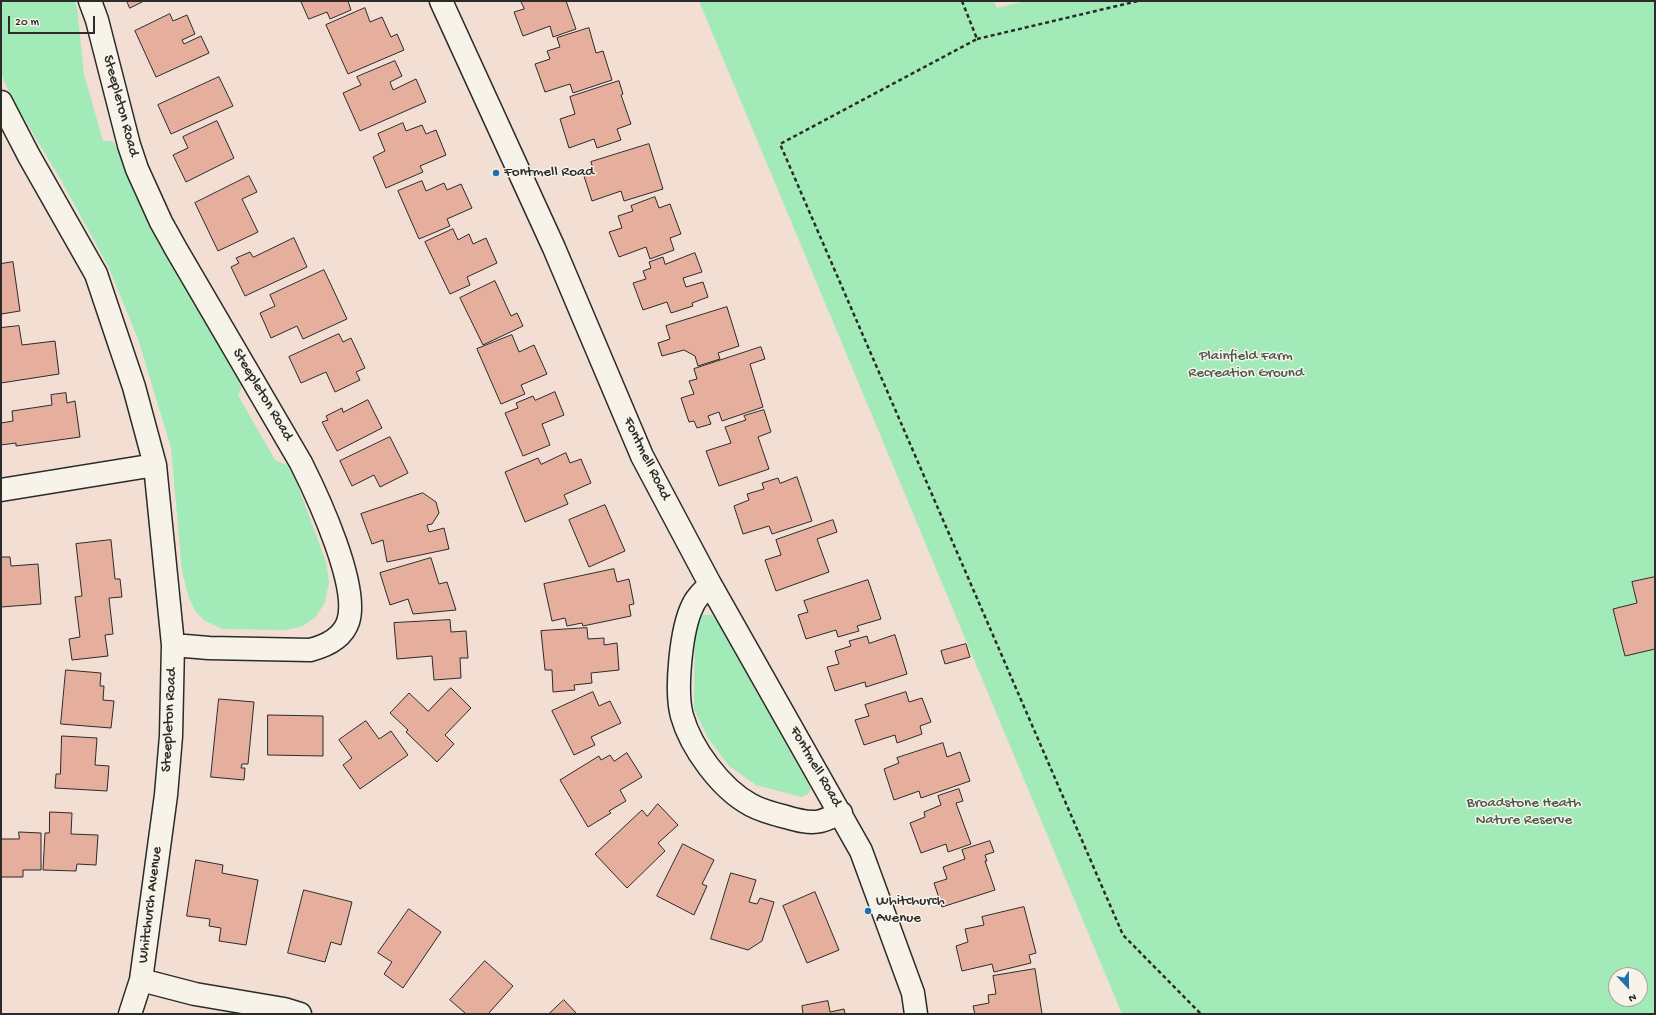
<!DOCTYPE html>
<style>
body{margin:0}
#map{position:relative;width:1656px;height:1015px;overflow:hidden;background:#f2ded2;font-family:"Gochi Hand",sans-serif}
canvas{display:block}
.frame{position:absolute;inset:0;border:2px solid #2b2b2b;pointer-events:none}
.north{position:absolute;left:1608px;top:967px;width:40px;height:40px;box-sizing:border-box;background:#f7f3e8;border:1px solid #a5a39c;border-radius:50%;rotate:158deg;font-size:11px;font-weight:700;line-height:16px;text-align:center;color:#2b2b2b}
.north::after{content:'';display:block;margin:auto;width:14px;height:18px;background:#1f6fb2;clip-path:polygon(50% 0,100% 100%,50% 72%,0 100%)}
.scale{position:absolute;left:8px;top:16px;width:87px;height:18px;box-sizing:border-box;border:2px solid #2b2b2b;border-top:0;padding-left:5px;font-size:12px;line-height:14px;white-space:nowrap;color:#2b2b2b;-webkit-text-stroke:3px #f7f3e8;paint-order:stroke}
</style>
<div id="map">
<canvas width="1656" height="1015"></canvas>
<div class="frame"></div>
<div class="north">N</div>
<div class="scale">20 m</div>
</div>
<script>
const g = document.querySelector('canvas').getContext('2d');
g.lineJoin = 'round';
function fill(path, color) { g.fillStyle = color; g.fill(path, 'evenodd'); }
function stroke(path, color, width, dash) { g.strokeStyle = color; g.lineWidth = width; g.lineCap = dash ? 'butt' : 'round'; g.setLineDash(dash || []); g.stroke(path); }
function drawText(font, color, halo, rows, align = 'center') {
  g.font = font + ' "Gochi Hand",sans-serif'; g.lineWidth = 3; g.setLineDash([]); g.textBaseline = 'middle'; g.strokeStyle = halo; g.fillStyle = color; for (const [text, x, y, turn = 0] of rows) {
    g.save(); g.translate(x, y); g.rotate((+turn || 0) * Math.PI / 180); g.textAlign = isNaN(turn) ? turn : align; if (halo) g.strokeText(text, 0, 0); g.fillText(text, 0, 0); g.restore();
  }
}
const green = new Path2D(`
 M1,1H75L77,8L84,74L103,141H112L120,151L130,184L149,225L202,318L230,364L239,377L242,382L241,389L238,395L275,460L291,467L326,562L329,582L325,602L316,617L301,627L285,630L223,629L205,621L195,611L188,595L182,571L171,448L138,339L109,268L61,180L14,102L1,74Z
 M699,1H994L997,8L1025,1H1655V1014H1122ZM1616,975H1640V999H1616Z
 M703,615H712L719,624L806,780L811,789L808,794L801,797L756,785L729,766L708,738L694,709L695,622Z`);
const building = new Path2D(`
 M127,1H144L130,8Z
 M301,1H348L351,10L330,19L327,12L309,19Z
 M521,1H566L576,29L553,37L550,26L523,36L514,12L524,9Z
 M365,8L370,22L382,17L391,37L397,34L404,50L348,74L326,25Z
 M170,14L173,21L187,15L195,34L182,40L184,44L201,36L209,53L156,77L135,31Z
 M589,28L596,53L603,51L612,80L573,93L570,84L545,92L535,64L550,59L547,51L560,47L557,38Z
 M395,61L402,76L390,82L393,90L416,79L426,102L360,131L343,93L361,85L357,77Z
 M219,77L233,106L171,134L158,105Z
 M619,81L623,94L621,95L631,124L617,129L621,140L597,148L594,139L569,148L560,119L575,114L570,97Z
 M217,121L234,158L186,182L173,155L188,148L183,137Z
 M403,123L406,131L422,125L426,134L436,130L446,155L420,166L423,172L386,188L373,157L385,151L378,134Z
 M649,144L663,189L624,201L621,191L592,201L584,176L594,173L591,162Z
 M249,176L257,192L242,199L258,232L218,251L195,203Z
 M422,181L426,191L444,183L447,190L461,184L472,208L447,219L450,226L419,239L398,191Z
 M655,197L659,208L670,204L681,234L670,238L674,250L650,259L646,247L619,257L609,232L622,228L618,216L633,211L631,206Z
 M453,229L458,240L469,234L473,244L486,238L497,263L467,277L470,285L450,294L425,242Z
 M294,238L307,267L245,296L231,267L239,263L236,258L250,252L253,257Z
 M695,253L702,272L683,278L686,287L703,282L708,297L692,303L693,306L671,313L667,302L643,310L633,283L646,279L643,271L651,268L649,262L663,257L665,264Z
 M13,262L20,311L1,314V264Z
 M324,270L347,319L303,339L297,326L271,338L260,313L275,306L270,295Z
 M495,281L511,316L517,313L523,326L483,345L460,298Z
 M727,307L739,346L718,353L720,359L698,366L695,356L684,350L662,356L658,343L670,339L666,326Z
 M19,326L22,345L55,341L59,374L1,383V328Z
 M339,334L343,342L351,338L365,368L356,372L360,380L335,392L326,372L301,383L289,357Z
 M512,335L519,352L534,345L547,374L521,385L525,394L501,404L477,349Z
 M761,347L765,359L750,364L763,407L722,421L719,412L708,416L711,424L697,428L694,421L689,422L681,398L694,394L689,381L697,379L694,369Z
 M555,392L564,415L542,424L550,445L523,456L505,413L518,408L516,403L533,396L535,400Z
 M66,393L67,403L75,401L80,437L16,446V443L1,445V423L13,421L12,411L52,405L51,395Z
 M368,400L382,428L337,451L322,422L328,420L326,416L342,408L343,412Z
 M764,410L771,432L758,437L769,469L719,486L706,451L731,443L725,427L746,420L744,416Z
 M390,437L408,473L380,487L374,475L352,486L340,461Z
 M566,453L570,463L581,459L591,483L564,495L568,504L525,522L505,472L538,458L541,464Z
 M797,477L812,521L772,534L769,526L743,534L734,506L749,500L747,494L764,489L762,483L778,478L780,483Z
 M423,493L436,502L439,513L432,524L427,525L429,532L444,528L449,549L387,562L383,540L372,544L361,514Z
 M605,505L625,551L589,567L569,520Z
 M833,520L837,532L817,539L829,572L776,591L765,560L781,555L776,540Z
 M111,540L115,579H120L122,597L109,598L113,634L105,635L108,656L72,660L69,639L80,637L75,597L82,596L76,544Z
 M1,557H10L11,566L38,564L41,604L1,607Z
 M431,558L439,584L447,582L456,610L413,614L408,599L390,605L380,573Z
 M614,569L617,582L629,579L634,604L629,605L631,616L583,626L582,623L567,626L565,618L552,621L544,584Z
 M1655,577V649L1625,656L1613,609L1637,603L1632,582Z
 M868,580L881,619L857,626L859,631L838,637L836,630L806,639L798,615L808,612L804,601Z
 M450,620L451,632L466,631L468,658H460L461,678L434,680L432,656L397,659L394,623Z
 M587,628L588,639L604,638V645L617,643L619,670L591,673L592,683L574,685L575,690L553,692L552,670H545L541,631Z
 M895,635L907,674L866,687L865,682L835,691L827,667L839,664L835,651L851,646L849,641L867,636L869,643Z
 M966,644L970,657L945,664L941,651Z
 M66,670L101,673L100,686H104L103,700L114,701L111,728L61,724Z
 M451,688L471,708L445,735L454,744L437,762L406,732L408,730L390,713L409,693L428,711Z
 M593,692L599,706L610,701L621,723L591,737L595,745L574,755L552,711Z
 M906,692L909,702L922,698L931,722L920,726L922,734L897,743L895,735L864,745L855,720L869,716L865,705Z
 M219,699L254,702L248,764H242L241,768H245L244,780L211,777Z
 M268,715L323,716V756L268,755Z
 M366,721L379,739L391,731L408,755L360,789L343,765L352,758L339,740Z
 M62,736L97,738L95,765L109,766L107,791L55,788L56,774H60Z
 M943,743L947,757L960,752L970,781L921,798L919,791L894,800L884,769L899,763L897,758Z
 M627,753L642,777L620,790L626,801L609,811L611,813L588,827L560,780L599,756L601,760L610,755L614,761Z
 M959,789L963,801L956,803L971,844L948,852L946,844L921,853L910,823L925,817L924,812L941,805L938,796Z
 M658,804L678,825L658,843L665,851L627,888L595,854L642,810L647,816Z
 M50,812L72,813L71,834L98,835L96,865L77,864L76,871L43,870L45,833H49Z
 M19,832L41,833V870H23V877H1V839H19Z
 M990,841L994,852L985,855L987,861H985L995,890L942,907L934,883L947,879L943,867L965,859L962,850Z
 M683,844L714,860L702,884L707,886L694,915L657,896Z
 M196,860L223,865L222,873L258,880L246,945L219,941L221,928L209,926L210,919L187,916Z
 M731,873L756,880L749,902L757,904L760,898L774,902L762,941L748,950L711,939Z
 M304,890L352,902L341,945L331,942L325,962L288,953Z
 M815,892L839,950L807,963L783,906Z
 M1024,907L1036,953L1029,955L1031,963L994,972L992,964L962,971L956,946L968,942L965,929L984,925L982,917Z
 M409,909L441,932L403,988L384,974L392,962L378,953Z
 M485,961L513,986L488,1014H465V1013L450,1000Z
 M1035,969L1042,1014H975L973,1006L989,1003L988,995L996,994L993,976Z
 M564,1000L577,1014H549Z
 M828,1001L830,1012L844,1009L845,1014H803L802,1006Z`);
const path = new Path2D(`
 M962,1L977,39L780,144L1123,935L1201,1014
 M977,39L1138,1`);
const street = new Path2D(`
 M90,1L97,20L129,145L137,169L161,222L176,249L301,463C318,497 360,587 348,622C342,639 326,646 310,650L209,648L173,645
 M441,1L554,248L642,456L710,584L861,851L913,993L916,1014
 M1,102L29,156L96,274L134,387L155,465L173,645L171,736L166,795L141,980L130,1014
 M1,490L155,465
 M710,584C705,590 696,597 693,605C681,628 675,691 682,716C691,748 721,789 751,805C762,811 774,814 786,817C796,820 810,824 821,821C828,819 835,815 841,813
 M141,980L195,994L284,1009L300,1014`);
const markers = [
 [496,173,4,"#1f6fb2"],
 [868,911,4,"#1f6fb2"]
];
const streetNames = [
 ["Steepleton Road",120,106,75],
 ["Steepleton Road",262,395,59],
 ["Fontmell Road",646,459,64],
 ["Steepleton Road",170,720,-87],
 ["Fontmell Road",815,767,60],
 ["Whitchurch Avenue",151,905,-83]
];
const poiNames = [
 ["Fontmell Road",504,173],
 ["Whitchurch",876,902],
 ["Avenue",876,919]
];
const parkNames = [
 ["Plainfield Farm",1246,357],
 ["Recreation Ground",1246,374],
 ["Broadstone Heath",1524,804],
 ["Nature Reserve",1524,821]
];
fill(green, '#a2ebb9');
fill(building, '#e6ae9d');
stroke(building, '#2b2b2b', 1);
stroke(street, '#2b2b2b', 25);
stroke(path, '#2b2b2b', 2.5, [4, 3]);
stroke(street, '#f7f3e8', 22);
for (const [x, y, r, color] of markers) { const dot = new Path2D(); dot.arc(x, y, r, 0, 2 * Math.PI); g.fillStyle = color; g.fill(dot); stroke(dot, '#f7f3e8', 1.5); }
drawText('15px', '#2b2b2b', '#f7f3e8', streetNames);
drawText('15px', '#2b2b2b', '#f7f3e8', poiNames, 'left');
drawText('15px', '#495b4e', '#f7f3e8', parkNames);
</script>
